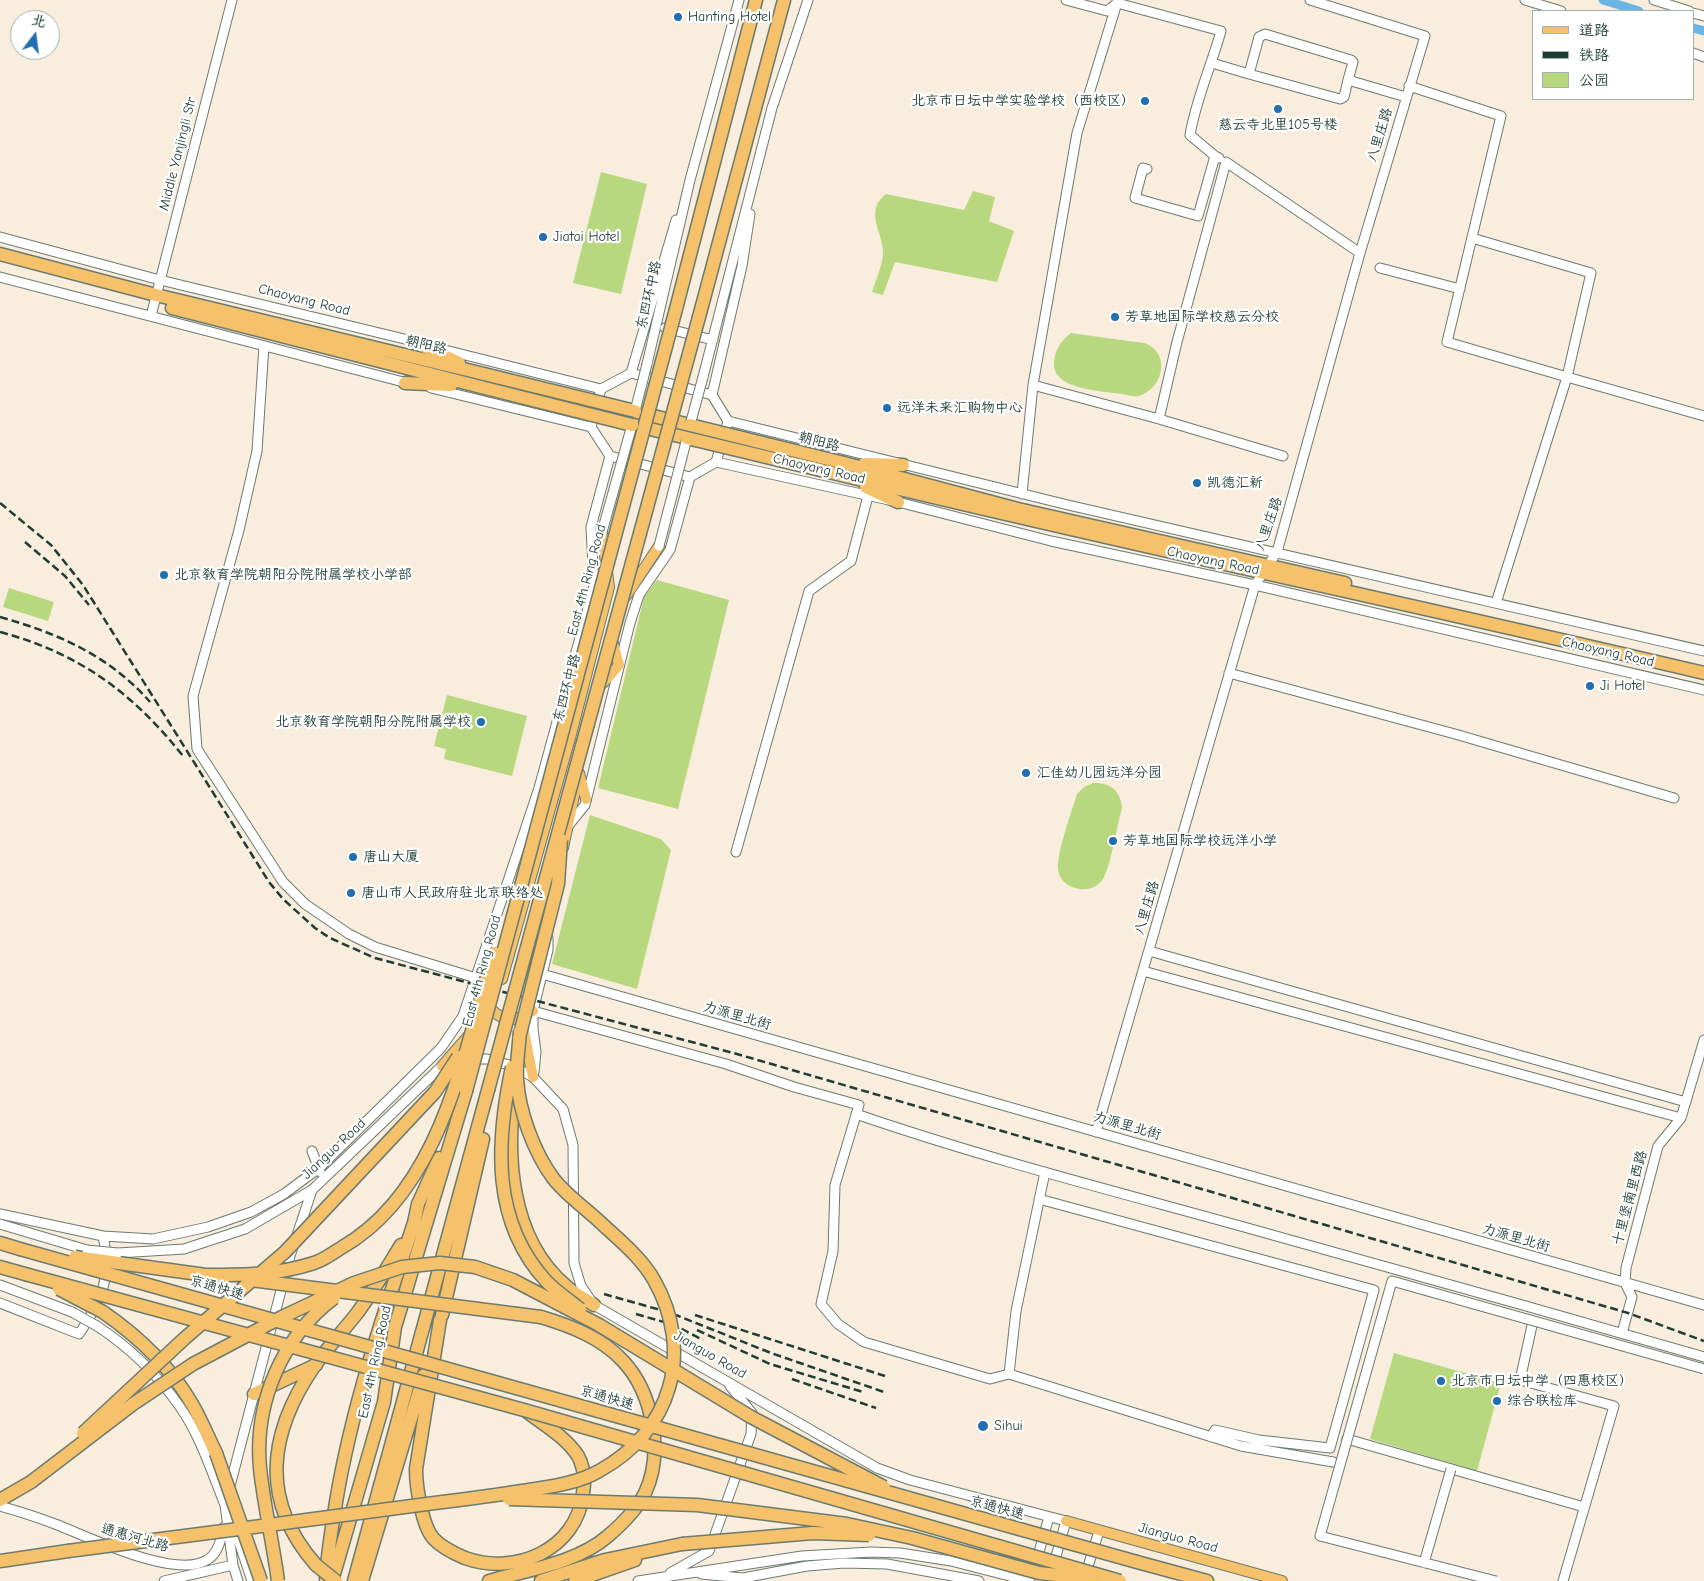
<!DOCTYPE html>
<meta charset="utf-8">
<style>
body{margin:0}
#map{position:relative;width:1704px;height:1581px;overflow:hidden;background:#f9eddd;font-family:"Comic Neue","LXGW WenKai TC",sans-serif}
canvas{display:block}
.legend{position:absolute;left:1532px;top:10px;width:162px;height:90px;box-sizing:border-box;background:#fff;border:1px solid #a5b1ae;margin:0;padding:6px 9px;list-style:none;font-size:15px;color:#1f3d34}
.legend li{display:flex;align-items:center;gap:10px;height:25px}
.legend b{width:25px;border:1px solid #a5b1ae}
.north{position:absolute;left:10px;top:10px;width:50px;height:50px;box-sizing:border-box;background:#fff;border:1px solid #a5b1ae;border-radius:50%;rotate:15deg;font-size:14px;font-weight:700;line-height:20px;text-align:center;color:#1f3d34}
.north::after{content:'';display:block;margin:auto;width:18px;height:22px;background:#1f6fb2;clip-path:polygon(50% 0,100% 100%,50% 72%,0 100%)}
</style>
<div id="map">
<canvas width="1704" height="1581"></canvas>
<ul class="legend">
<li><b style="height:6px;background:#f5c16b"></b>道路</li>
<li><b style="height:6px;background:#1f3d34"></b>铁路</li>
<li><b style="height:14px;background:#b8d87f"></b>公园</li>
</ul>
<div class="north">北</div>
</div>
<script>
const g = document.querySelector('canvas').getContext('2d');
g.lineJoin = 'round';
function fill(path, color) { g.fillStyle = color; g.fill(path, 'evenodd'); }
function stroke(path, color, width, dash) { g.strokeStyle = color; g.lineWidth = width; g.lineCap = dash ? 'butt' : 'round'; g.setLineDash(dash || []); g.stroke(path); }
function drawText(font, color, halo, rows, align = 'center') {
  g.font = font + ' "Comic Neue","LXGW WenKai TC",sans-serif'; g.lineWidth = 4.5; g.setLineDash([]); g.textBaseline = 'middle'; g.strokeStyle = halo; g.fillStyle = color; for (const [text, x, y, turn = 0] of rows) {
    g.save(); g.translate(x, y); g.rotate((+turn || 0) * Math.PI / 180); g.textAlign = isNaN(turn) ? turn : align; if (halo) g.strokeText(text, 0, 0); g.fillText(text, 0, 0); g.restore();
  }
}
const green = new Path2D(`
 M601,172L647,184L621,294L573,283Z
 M973,191L995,197L989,221L1014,231L997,282L895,262L883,295L872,292C875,281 884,263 883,251C882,231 864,211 886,194L964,210Z
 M1071,333C1090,336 1109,338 1128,341C1134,342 1142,342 1147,344C1172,356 1161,391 1138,396C1133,397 1127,395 1122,394C1103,391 1050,390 1054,361C1056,348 1061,341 1071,333Z
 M657,580L729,600L678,809L598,788L644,597Z
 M9,588L54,602L48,621L3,607Z
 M447,695L527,716L512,776L444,759L446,749L434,746Z
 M1093,783C1110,782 1121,791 1122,808C1117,825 1111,865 1103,879C1091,898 1056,889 1058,865C1059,846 1071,814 1077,794L1084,787Z
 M590,815L661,839L671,850L637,989L552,964Z
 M1394,1353L1501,1383L1477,1471L1370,1439Z`);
const canal = new Path2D(`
 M1603,0L1639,11
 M1693,28L1704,31`);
const minor = new Path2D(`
 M1066,0L1107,11L1117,3L1221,31C1211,67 1196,99 1190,135L1215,156
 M1525,0L1561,11
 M1654,0L1689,11
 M1693,13L1704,16
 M1693,53L1704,57
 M1212,63L1249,74L1259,37L1265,34L1351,60L1353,62L1348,80L1406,97
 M1249,74L1340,99L1344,97L1348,80
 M1409,86L1501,116L1447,342L1567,377L1591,273L1472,238
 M1147,169L1143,168L1135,198L1198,216L1215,156L1219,158
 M0,237L160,280L417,342
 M1380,268L1460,289
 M0,277L411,384
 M151,316L232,0
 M665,328L713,340
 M264,346L257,451L239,530L193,696L197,749L283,882L305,904L349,934L375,947L476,978
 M437,348L601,389
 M647,364L690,180L739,0
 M631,373L712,395L728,421L716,462L690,477L610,456L591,427L601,389Z
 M631,373L676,220
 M703,377L772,108L808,0
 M1033,385L1159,419L1177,342L1226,162L1360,253
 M431,388L591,427
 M712,395L742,266L750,214
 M1159,419L1283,456
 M728,421L1068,505L1704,651
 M716,462L898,502L1051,541L1255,585L1704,690
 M1022,494L1033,385L1077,133L1117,3
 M1496,603L1567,377L1704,416
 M1229,673L1455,734L1674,798
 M568,826L585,805L630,623L639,595L670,550L690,477
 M736,852L809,591L851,561L868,496
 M1149,951L1686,1102
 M1143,971L1681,1118
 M542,974L1704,1305
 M533,1011L726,1064L794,1087L859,1105L835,1185L833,1251L821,1304L838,1324L864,1342L990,1379L1009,1374L1241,1446L1333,1462
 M471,1059H487L513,1066L533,1077L563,1109L573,1145L574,1263L581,1286L594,1305L877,1468L910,1480L1066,1521L1049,1581
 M534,1072L536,1052L533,1029V1011L548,950V938
 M856,1114C984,1158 1114,1191 1244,1227C1397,1269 1551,1313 1704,1357
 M1096,1132L1255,585L1277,552L1360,253L1425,36L1310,0
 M312,1151L320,1172
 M1039,1199L1374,1290L1330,1448L1259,1440L1215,1430L1211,1437
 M0,1214L103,1236L153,1239L208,1227L251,1212L284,1194L319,1168L441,1048L463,1016L539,788L594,586L591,527L610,456
 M0,1224L87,1250
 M118,1253L184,1249L245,1229L312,1190L442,1066L448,1064
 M0,1285L72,1312
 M0,1303L79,1334C102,1300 112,1277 103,1236
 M1533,1321L1520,1380L1614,1406L1563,1581
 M97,1326C129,1347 158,1375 180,1407C200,1435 212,1473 225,1505
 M1622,1333L1632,1297L1625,1283L1626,1268L1658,1146L1681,1118L1704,1040
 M1009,1374L1016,1311L1045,1172
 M1347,1439L1584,1507
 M0,1506C18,1511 37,1517 55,1524C87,1536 175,1580 207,1560C218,1554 221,1539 224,1527
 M233,1524L252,1581
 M670,1573L709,1551L751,1434L752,1413L730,1386
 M701,1574L743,1578L807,1566L844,1563L887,1564L979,1581
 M1032,1576L1049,1517
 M1085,1576L1099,1531
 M164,1581L233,1565
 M238,1581L233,1565L225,1505L290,1256L312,1190
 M638,1581L802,1556L871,1552L900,1553L951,1561L1029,1581`);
const major = new Path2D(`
 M626,596L659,546
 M603,683L619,665L613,643
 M579,773L586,799
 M563,848L575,791
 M502,979L570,738L609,587L602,532
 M492,1010C506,1024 518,1020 533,1011
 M523,1027L533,1077
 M442,1066L471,1033
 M1066,1521L1282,1581`);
const highway = new Path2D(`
 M0,254L156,295L484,374
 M172,308L481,387
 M676,309L756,0
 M699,317L784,0
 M413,341L459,363
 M405,383L451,385
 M637,412L690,425
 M634,425L687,438
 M844,463L1018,509L1345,583
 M864,464L903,465
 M841,475C1128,545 1417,605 1704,673
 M866,487L898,502
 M516,1085C505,1152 509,1238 566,1286C574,1294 585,1299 594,1305
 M0,1243L20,1249
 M0,1267L25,1274
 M103,1312C139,1337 170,1366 192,1404C201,1419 208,1437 216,1453
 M442,1315L483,1139
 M440,1320L416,1469C416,1486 422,1525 433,1538C441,1547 453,1553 465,1558C515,1576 577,1550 583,1493C585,1481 584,1467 578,1456C566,1437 543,1424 526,1411
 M254,1394L316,1365
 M0,1500L31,1482
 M0,1561L68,1551
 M1137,1562L1207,1581
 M316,1565C259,1500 268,1433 315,1365C328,1347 344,1330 358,1312C374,1290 387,1268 401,1245
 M326,1581C327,1554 332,1528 336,1502C352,1406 383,1315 414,1223L418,1204L439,1158
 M332,1581L384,1402L395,1327L466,1091
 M354,1581L488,1090
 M362,1581L424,1375
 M489,1581C527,1570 577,1563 608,1536C622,1524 637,1509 645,1493C664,1453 653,1393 623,1361C602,1338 571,1326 541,1317
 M541,1581L605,1560L682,1544
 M575,1581L635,1560`);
const rail = new Path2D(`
 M0,503L51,545L83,585L269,882L283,899L315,928L330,938L375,958L737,1054L1628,1313L1704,1341
 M25,542L65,576L89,605
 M0,617C57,633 110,656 150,702
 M0,632C79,653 133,693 183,756
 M604,1294L671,1313L771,1353L884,1392
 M636,1314L674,1325L703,1340
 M695,1315L885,1376
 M697,1330L770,1364L863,1392
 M792,1379L876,1408`);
const minorBridge = new Path2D(`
 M635,411L647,364
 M690,425L703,377
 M602,532L632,425
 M659,546L687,438
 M87,1250L118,1253
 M72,1312L97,1326
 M1424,1563L1451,1469
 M1496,1581L1320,1536L1392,1281L1704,1369`);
const highwayBridge = new Path2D(`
 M484,374L635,411
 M481,387L632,425
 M690,425L844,463
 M687,438L841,475
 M519,1038L558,884L561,840
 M512,1067C496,1142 491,1222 547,1282C557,1292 569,1300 580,1309
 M488,1090L699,317
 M466,1091L676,309
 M20,1249L1137,1562
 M75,1257L213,1276
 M25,1274L524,1410L1120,1581
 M206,1275C244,1275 277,1275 314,1263C324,1260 333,1253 341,1248C441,1191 463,1055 494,953
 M251,1280L541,1317
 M59,1289L103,1312
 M83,1433L185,1338L285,1252L435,1092L458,1057
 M216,1453L261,1581
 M31,1482L133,1404L193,1364L282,1317L354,1283L402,1267L440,1263L475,1267L513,1280L599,1325L751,1417L884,1487
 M509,1499L697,1505L847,1524L912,1538L1039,1573L1091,1579
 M682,1544L813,1533L869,1535
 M68,1551C188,1536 307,1520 427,1504C459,1500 491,1496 522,1491C547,1487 577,1484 599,1471C671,1432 695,1352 654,1280C641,1257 619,1240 600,1222C585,1208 565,1194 553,1178C534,1152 519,1112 517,1079C516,1063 519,1047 520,1031
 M316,1565L336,1581
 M278,1581C273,1543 264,1506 260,1468C254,1403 282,1337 334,1298`);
const markers = [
 [678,17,5,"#1f6fb2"],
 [1145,101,5,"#1f6fb2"],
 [1278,109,5,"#1f6fb2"],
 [543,237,5,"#1f6fb2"],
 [1115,317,5,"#1f6fb2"],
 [887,408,5,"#1f6fb2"],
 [1197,483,5,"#1f6fb2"],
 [164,575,5,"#1f6fb2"],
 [1590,686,5,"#1f6fb2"],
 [481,722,5,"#1f6fb2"],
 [1026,773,5,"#1f6fb2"],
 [1113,841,5,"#1f6fb2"],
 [353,857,5,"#1f6fb2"],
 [351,893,5,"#1f6fb2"],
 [1441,1381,5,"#1f6fb2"],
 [1497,1401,5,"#1f6fb2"],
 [983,1426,6,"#1f6fb2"]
];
const poiNames = [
 ["Hanting Hotel",688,17],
 ["北京市日坛中学实验学校（西校区）",1135,101,"right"],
 ["慈云寺北里105号楼",1278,125,"center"],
 ["Jiatai Hotel",553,237],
 ["芳草地国际学校慈云分校",1125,317],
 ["远洋未来汇购物中心",897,408],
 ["凯德汇新",1207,483],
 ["北京教育学院朝阳分院附属学校小学部",174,575],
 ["Ji Hotel",1600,686],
 ["北京教育学院朝阳分院附属学校",471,722,"right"],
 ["汇佳幼儿园远洋分园",1036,773],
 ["芳草地国际学校远洋小学",1123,841],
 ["唐山大厦",363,857],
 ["唐山市人民政府驻北京联络处",361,893],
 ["北京市日坛中学（四惠校区）",1451,1381],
 ["综合联检库",1507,1401],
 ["Sihui",994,1426]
];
const streetNames = [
 ["八里庄路",1380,135,-73],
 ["Middle Yanjingli Str",178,154,-76],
 ["东四环中路",649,295,-77],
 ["Chaoyang Road",304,300,14],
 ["朝阳路",426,345,13],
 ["朝阳路",819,442,14],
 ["Chaoyang Road",819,469,13],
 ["八里庄路",1269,524,-71],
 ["Chaoyang Road",1213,561,12],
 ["East 4th Ring Road",587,580,-75],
 ["Chaoyang Road",1608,652,13],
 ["东四环中路",567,688,-75],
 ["八里庄路",1147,908,-74],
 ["East 4th Ring Road",482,971,-75],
 ["力源里北街",737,1016,16],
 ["力源里北街",1127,1126,16],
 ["Jianguo Road",334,1149,-43],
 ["十里堡南里西路",1630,1198,-75],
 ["力源里北街",1516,1238,16],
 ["京通快速",217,1288,16],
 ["Jianguo Road",710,1355,30],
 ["East 4th Ring Road",375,1362,-78],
 ["京通快速",607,1398,16],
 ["京通快速",997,1508,15],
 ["通惠河北路",135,1538,16],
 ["Jianguo Road",1178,1538,15]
];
fill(green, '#b8d87f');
stroke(canal, '#6bb5e4', 9);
stroke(minor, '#6b7b6f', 11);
stroke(major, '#6b7b6f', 12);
stroke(highway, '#6b7b6f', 15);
stroke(minor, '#fff', 9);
stroke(major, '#f5c16b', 10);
stroke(highway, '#f5c16b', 12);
stroke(rail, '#1f3d34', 2.5, [8, 4]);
stroke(minorBridge, '#6b7b6f', 11, []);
stroke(highwayBridge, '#6b7b6f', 15, []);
stroke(minorBridge, '#fff', 9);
stroke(highwayBridge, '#f5c16b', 12);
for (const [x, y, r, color] of markers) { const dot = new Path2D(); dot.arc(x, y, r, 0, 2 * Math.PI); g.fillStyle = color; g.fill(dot); stroke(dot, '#fff', 2); }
drawText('14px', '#1f3d34', '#fff', poiNames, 'left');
drawText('14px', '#1f3d34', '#fff', streetNames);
</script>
